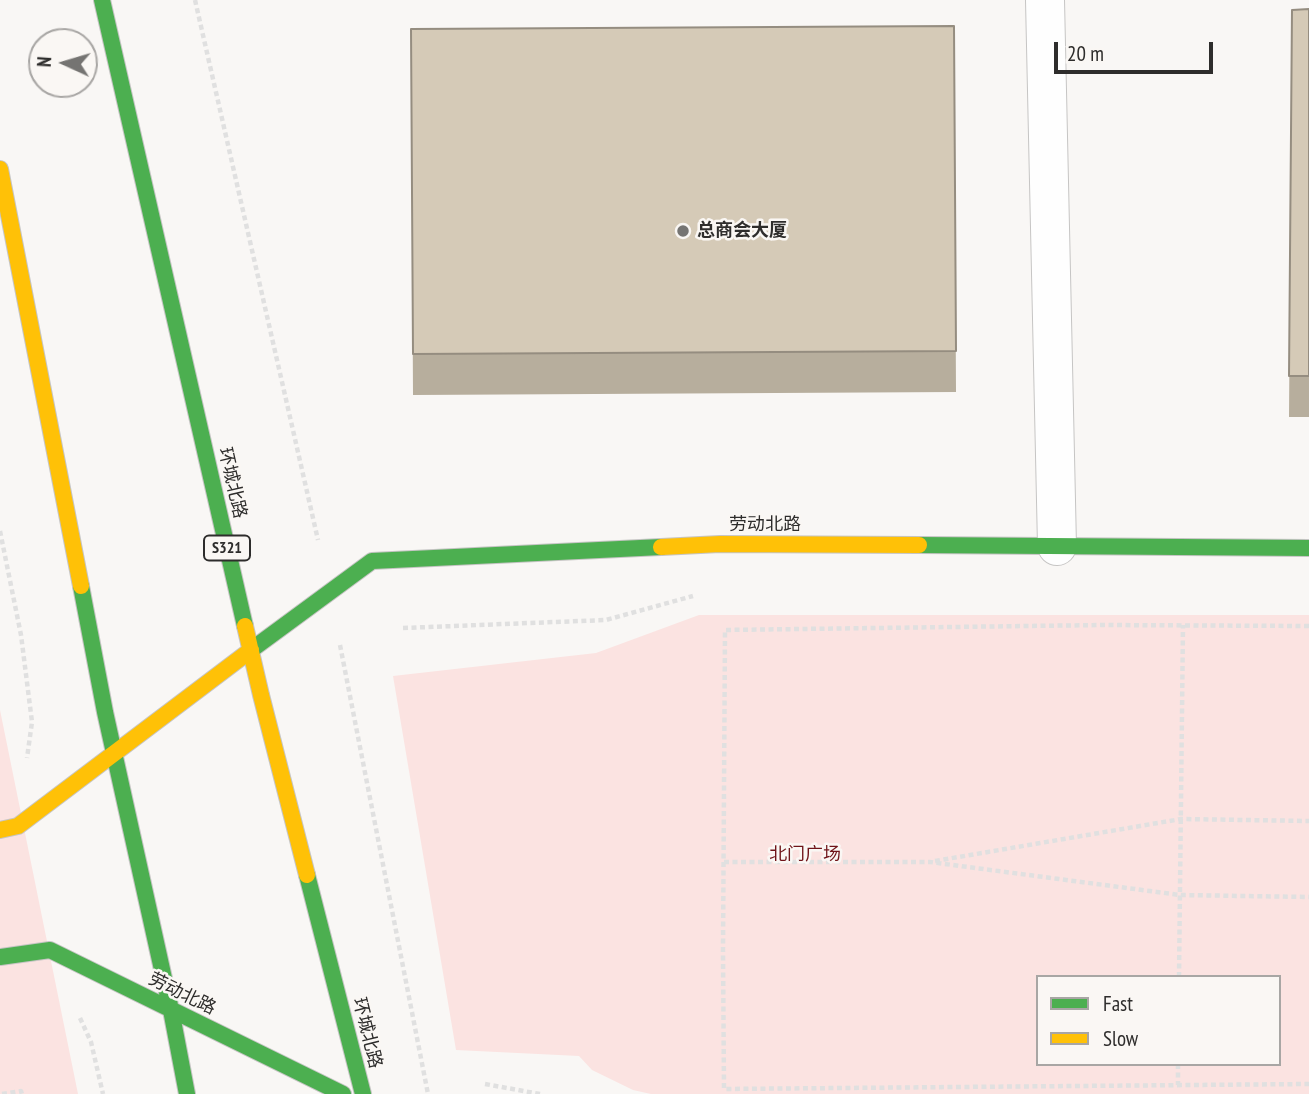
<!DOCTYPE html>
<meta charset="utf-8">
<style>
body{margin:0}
#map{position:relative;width:1309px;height:1094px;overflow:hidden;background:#f9f7f5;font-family:"PT Sans Narrow",sans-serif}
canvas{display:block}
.legend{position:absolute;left:1036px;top:975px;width:245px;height:91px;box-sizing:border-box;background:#faf7f4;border:2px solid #a8a6a4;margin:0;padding:9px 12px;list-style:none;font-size:21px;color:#2e2d2c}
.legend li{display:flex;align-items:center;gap:14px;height:35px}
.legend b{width:35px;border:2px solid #a8a6a4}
.north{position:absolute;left:28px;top:28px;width:70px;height:70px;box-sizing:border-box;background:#faf7f4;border:2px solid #a8a6a4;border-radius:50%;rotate:274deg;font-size:19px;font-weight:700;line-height:28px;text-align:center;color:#2e2d2c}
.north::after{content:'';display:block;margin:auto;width:24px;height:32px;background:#757472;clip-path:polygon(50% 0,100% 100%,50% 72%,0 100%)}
.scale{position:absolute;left:1054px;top:42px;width:159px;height:32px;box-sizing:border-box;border:4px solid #2e2d2c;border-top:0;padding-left:9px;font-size:21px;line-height:24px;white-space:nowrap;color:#2e2d2c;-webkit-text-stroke:5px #faf7f4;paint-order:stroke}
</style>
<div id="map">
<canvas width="1309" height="1094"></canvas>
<ul class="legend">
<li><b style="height:9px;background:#4caf50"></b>Fast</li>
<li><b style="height:9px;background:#ffc107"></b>Slow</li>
</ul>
<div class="north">N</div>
<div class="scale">20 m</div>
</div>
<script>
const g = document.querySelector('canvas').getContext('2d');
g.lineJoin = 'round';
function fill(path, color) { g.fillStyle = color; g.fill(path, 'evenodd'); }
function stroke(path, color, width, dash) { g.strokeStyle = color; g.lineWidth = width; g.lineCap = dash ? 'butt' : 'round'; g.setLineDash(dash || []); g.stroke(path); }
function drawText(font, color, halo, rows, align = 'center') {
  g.font = font + ' "PT Sans Narrow","Noto Sans SC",sans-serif'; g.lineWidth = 5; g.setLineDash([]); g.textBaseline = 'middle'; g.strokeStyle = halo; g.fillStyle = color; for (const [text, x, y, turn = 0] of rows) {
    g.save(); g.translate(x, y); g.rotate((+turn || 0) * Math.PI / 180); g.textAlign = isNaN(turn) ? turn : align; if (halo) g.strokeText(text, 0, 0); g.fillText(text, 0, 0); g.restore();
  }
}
const green = new Path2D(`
 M699,615H1309V1094H651L633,1090L592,1070L579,1056L456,1050L393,676L596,653ZM1038,977H1279V1064H1038Z
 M0,710L78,1094H0Z`);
const path = new Path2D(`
 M195,0L318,540
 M0,531L21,635L32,722L27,758
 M1309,626L1103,625L725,630L723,950L724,1089L1309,1084
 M403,628L606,620L693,596
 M340,645L428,1094
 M935,861L1181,819L1309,821
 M724,862H930L1180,895L1309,897
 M1179,977L1183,625
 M80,1018L91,1042L103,1094
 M1178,1064V1085
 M485,1084L540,1094
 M2,1094L21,1091L22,1094`);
const street = new Path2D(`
 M1045,0L1057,546`);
const fast = new Path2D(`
 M102,0L245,626
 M919,545L1309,548
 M81,586L105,712L171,1010L187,1094
 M251,650L372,561L661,547
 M307,875L363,1094
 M0,957L50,950L343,1094`);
const slow = new Path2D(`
 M0,169L81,586
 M661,547L720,544L919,545
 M245,626L261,695L307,875
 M0,830L18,826L251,650`);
const wall = new Path2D(`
 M1309,9V417H1289L1292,10Z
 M954,26L956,392L413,395L411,29Z`);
const building = new Path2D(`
 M1309,9V376H1289L1292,10Z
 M954,26L956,351L413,354L411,29Z`);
const markers = [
 [683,231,7,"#757472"]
];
const shields = [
 [227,548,46]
];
const shieldNames = [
 ["S321",227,548]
];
const poiNames = [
 ["总商会大厦",697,231]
];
const streetNames = [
 ["环城北路",232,483,77],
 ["劳动北路",765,525],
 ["劳动北路",182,994,26],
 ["环城北路",367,1033,76]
];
const parkNames = [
 ["北门广场",805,855]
];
fill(green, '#fbe3e1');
stroke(street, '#c6c5c4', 40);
stroke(fast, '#c6c5c4', 18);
stroke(slow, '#c6c5c4', 18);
stroke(path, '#e0e0e0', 4.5, [5, 3.5]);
stroke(street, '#fefefe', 38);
stroke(fast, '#4caf50', 16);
stroke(slow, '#ffc107', 16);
fill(wall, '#b7ae9d');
fill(building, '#d5cab7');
stroke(building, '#958d80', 2);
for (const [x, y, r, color] of markers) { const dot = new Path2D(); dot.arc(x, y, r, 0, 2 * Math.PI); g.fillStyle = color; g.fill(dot); stroke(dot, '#faf7f4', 2.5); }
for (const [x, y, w] of shields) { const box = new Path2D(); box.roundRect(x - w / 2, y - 12.5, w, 25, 5); g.fillStyle = '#faf7f4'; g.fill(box); stroke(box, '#2e2d2c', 2); }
drawText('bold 16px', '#2e2d2c', null, shieldNames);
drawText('bold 18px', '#2e2d2c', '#faf7f4', poiNames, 'left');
drawText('18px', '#2e2d2c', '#faf7f4', streetNames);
drawText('18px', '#6f1419', '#faf7f4', parkNames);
</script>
